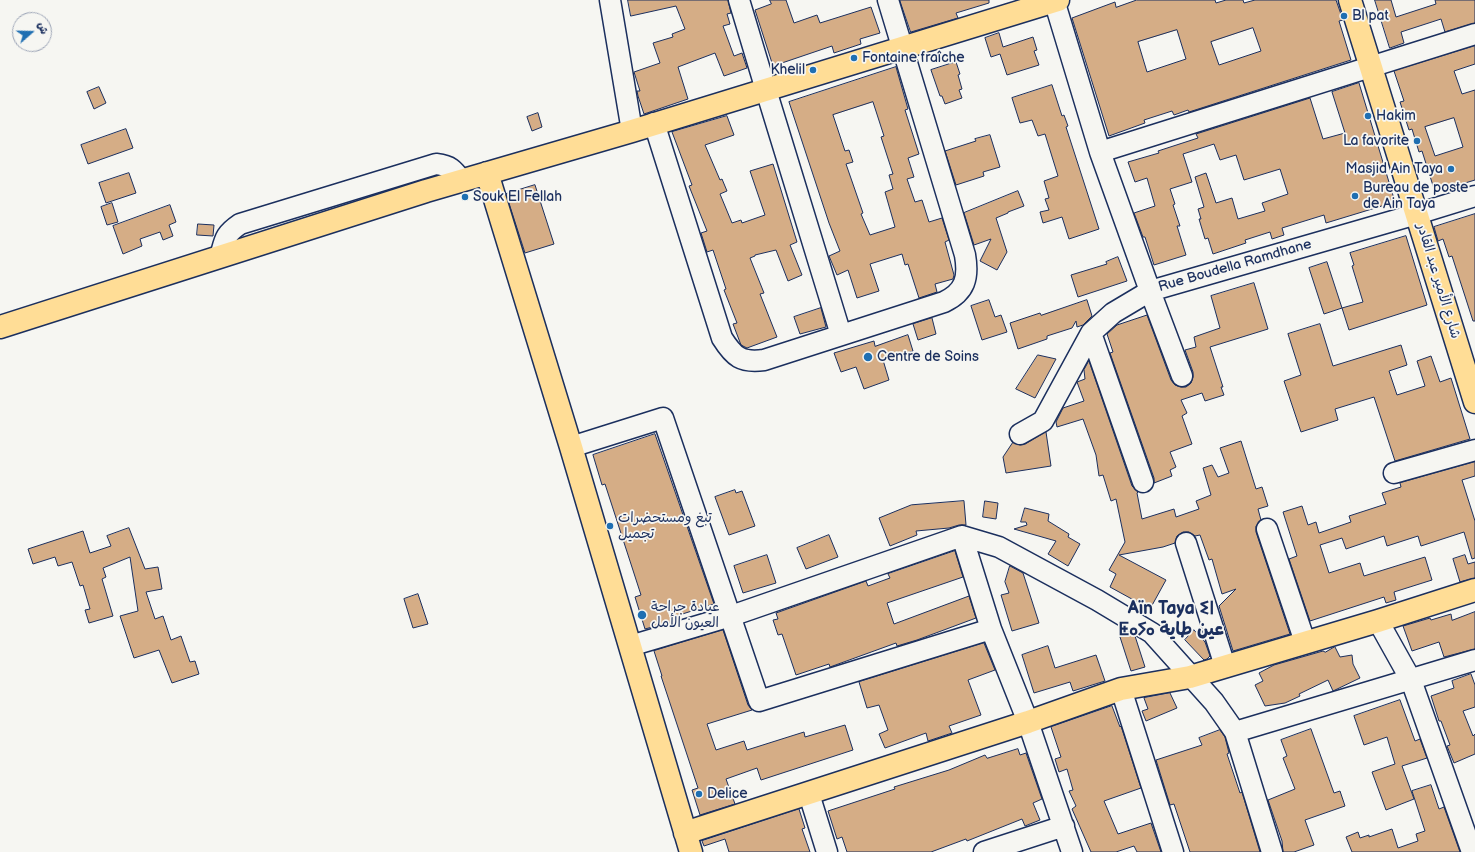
<!DOCTYPE html>
<meta charset="utf-8">
<style>
body{margin:0}
#map{position:relative;width:1475px;height:852px;overflow:hidden;background:#f6f6f2;font-family:"Balsamiq Sans","Playpen Sans Arabic",sans-serif}
canvas{display:block}
.north{position:absolute;left:12px;top:12px;width:40px;height:40px;box-sizing:border-box;background:#f6f6f2;border:1px solid #9ea6b7;border-radius:50%;rotate:70deg;font-size:11px;font-weight:700;line-height:16px;text-align:center;color:#1b2f5e}
.north::after{content:'';display:block;margin:auto;width:14px;height:18px;background:#1f6fb2;clip-path:polygon(50% 0,100% 100%,50% 72%,0 100%)}
</style>
<div id="map">
<canvas width="1475" height="852"></canvas>
<div class="north">ش</div>
</div>
<script>
const g = document.querySelector('canvas').getContext('2d');
g.lineJoin = 'round';
function fill(path, color) { g.fillStyle = color; g.fill(path, 'evenodd'); }
function stroke(path, color, width, dash) { g.strokeStyle = color; g.lineWidth = width; g.lineCap = dash ? 'butt' : 'round'; g.setLineDash(dash || []); g.stroke(path); }
function drawText(font, color, halo, rows, align = 'center') {
  g.font = font + ' "Balsamiq Sans","Playpen Sans Arabic","Noto Sans Tifinagh",sans-serif'; g.lineWidth = 3.5; g.setLineDash([]); g.textBaseline = 'middle'; g.strokeStyle = halo; g.fillStyle = color; for (const [text, x, y, turn = 0] of rows) {
    g.save(); g.translate(x, y); g.rotate((+turn || 0) * Math.PI / 180); g.textAlign = isNaN(turn) ? turn : align; if (halo) g.strokeText(text, 0, 0); g.fillText(text, 0, 0); g.restore();
  }
}
const building = new Path2D(`
 M628,0H728L731,13L727,14L730,24L723,26L734,56L742,53L747,68L724,76L715,53L678,67L688,99L644,114L638,96L637,91H640L634,72L660,63L653,43L673,37L672,34L685,29L676,6L631,16Z
 M770,0H786L794,23L817,15L820,23L871,7L880,33L860,39L861,44L834,53L832,46L773,66L755,10L771,4Z
 M900,0H989V3L956,13L958,18L911,32Z
 M1137,0H1215L1216,3L1226,0H1243L1244,3L1255,0H1336L1343,20L1339,21L1351,60L1189,112L1188,110L1174,115L1172,111L1144,120L1145,123L1109,136L1072,18L1115,2L1116,7ZM1253,28L1261,51L1219,65L1211,42ZM1177,30L1186,59L1147,72L1138,42Z
 M1375,0H1391L1396,17L1436,4L1435,0H1475V23L1445,32L1441,19L1401,32L1404,43L1390,48Z
 M999,33L1003,47L1033,37L1037,50L1034,51L1039,65L1007,75L1000,54L991,57L985,38Z
 M1475,46V64L1454,71L1462,94L1475,90V180L1435,192L1422,151L1419,152L1412,129L1409,130L1400,102L1404,101L1394,71ZM1454,118L1463,147L1435,156L1425,127Z
 M956,62L960,74L958,75L962,89L959,90L962,98L945,104L942,96H940L931,70Z
 M896,67L908,109L905,110L919,154L908,158L914,177L907,179L915,202L922,200L929,222L942,218L949,240L945,242L954,275L953,279L935,284L937,292L919,298L908,264L905,265L902,254L870,264L879,291L857,298L848,270L837,275L829,256L840,251L829,223L789,102ZM873,102L884,136L881,137L893,174L889,175L893,189L885,192L895,227L870,235L861,214L863,213L846,164L853,162L849,150L845,151L833,115Z
 M1359,83L1395,202L1326,223L1324,215L1282,228L1284,235L1272,239L1270,232L1245,240L1246,243L1213,254L1208,238L1205,239L1199,219H1201L1198,209L1204,207L1195,177L1206,173L1216,203L1232,198L1238,219L1265,211L1262,203L1288,194L1280,169L1244,180L1236,155L1220,160L1214,144L1183,154L1192,182L1170,189L1175,204L1173,205L1180,226H1177L1186,255L1154,265L1145,237H1143L1134,213L1155,206L1147,178L1135,182L1128,162L1159,153L1158,151L1198,138L1196,134L1310,98L1323,139L1345,133L1332,92Z
 M1052,85L1062,116L1064,115L1068,126L1066,127L1099,229L1069,239L1062,217L1043,223L1040,212L1049,210L1045,199L1049,198L1044,181L1058,176L1045,134L1038,136L1032,120L1020,123L1012,98Z
 M99,87L106,103L94,109L87,92Z
 M538,113L542,127L532,131L527,117Z
 M727,116L734,135L705,145L720,180L722,179L727,191L720,194L732,223L741,220L742,223L765,215L750,171L773,164L797,242L790,245L802,275L788,281L776,250L755,255V256L750,258L764,293L760,294L777,337L747,348L741,345L733,324L737,323L724,290L726,289L713,250L707,252L701,233L707,231L689,186L692,185L672,132Z
 M126,129L133,148L88,164L81,145Z
 M990,135L1000,167L983,172L984,176L956,185L945,151L976,141L975,139Z
 M129,173L136,193L106,203L99,183Z
 M535,185L554,244L525,253L506,194Z
 M1018,191L1024,206L1008,212V213L996,218L1007,252L997,270L980,261L991,239L974,245L964,213Z
 M112,203L118,222L107,225L101,207Z
 M170,205L176,222L169,225L173,236L163,240L160,232L140,239L142,246L123,254L113,226Z
 M1475,214V321H1473L1452,256L1449,257L1443,239L1438,241L1434,227Z
 M198,224L214,225L213,236L197,235Z
 M1406,236L1427,305L1349,330L1342,308L1363,302L1352,266L1354,265L1350,253Z
 M1118,257L1127,281L1078,297L1071,275L1107,264L1106,262Z
 M1327,262L1342,308L1324,314L1309,268Z
 M1254,283L1268,329L1210,347L1223,387H1221L1224,395L1205,401L1202,393L1181,400L1187,413L1182,416L1192,444L1170,452L1176,467L1170,470L1172,476L1154,483V478L1110,353L1113,352L1107,334L1117,325L1147,315L1171,380L1175,385L1181,387H1186L1191,383L1193,377V372L1185,350L1196,347L1194,337L1220,328L1211,296Z
 M989,300L995,317L1001,315L1007,332L982,340L971,306Z
 M1087,300L1092,316L1083,325L1077,327L1076,321L1072,328L1047,336V339L1018,349L1010,323L1040,313L1041,315Z
 M821,308L826,327L800,334L794,317Z
 M932,318L936,334L918,340L913,324Z
 M1320,324L1333,366L1401,345L1407,365L1389,371L1397,395L1425,386L1417,361L1431,356L1440,382L1451,378L1470,439L1395,461L1374,397L1335,409L1338,420L1301,432L1284,381L1301,375L1288,334Z
 M908,335L913,351L883,360L889,380L864,389L856,367L841,372L834,353L874,341L875,346Z
 M1038,355L1056,359L1035,398L1016,389Z
 M1089,361L1132,486L1138,492L1137,493L1142,519L1174,509L1176,517L1199,509L1196,501L1211,495L1203,468L1212,465L1218,477L1229,473L1220,448L1241,441L1256,489L1262,487L1268,506L1258,509L1261,520L1256,526V532L1290,634L1233,651L1219,606L1236,589L1222,594L1212,559L1209,560L1200,535L1195,536L1189,532H1183L1177,536L1175,543L1163,547L1119,555L1166,580L1150,609L1110,587L1116,574L1109,570L1125,542L1116,499L1111,501L1103,475L1099,476L1096,455L1083,419L1057,427L1056,422L1063,408L1084,401L1077,382L1085,379L1084,370Z
 M1046,432L1051,466L1006,473L1003,457L1013,442L1020,445L1025,444Z
 M655,434L714,604L676,616L678,620L645,629L635,597L641,595L605,484L602,485L593,455Z
 M1475,462V476L1462,480L1475,521V558L1472,559L1464,532L1421,546L1418,536L1387,546L1384,536L1346,549L1342,538L1320,545L1329,573L1360,563L1364,576L1425,557L1432,580L1394,592L1396,600L1386,603L1384,597L1310,621L1289,559L1297,556L1283,512L1302,506L1308,525L1316,522L1319,533L1351,522L1349,516L1386,504L1382,493L1401,487L1400,483Z
 M735,490L736,493L742,491L755,526L729,535L715,497Z
 M964,501L966,525H959L949,528L916,531L917,535L890,546L879,518L911,505Z
 M985,501L998,503L996,519L983,517Z
 M1025,508L1049,514L1048,521L1069,534L1068,537L1080,544L1068,566L1048,554L1056,541L1014,529L1027,525L1026,522H1021Z
 M129,528L145,569L158,567L162,589L146,592L155,619L163,616L171,640L181,636L190,662L195,661L199,674L172,683L159,650L134,658L120,616L138,611L130,557L103,568L106,577L102,579L113,616L89,623L85,610L90,609L83,585L80,586L72,562L58,566L55,557L33,564L28,549L83,531L90,553L111,546L107,536Z
 M829,535L838,557L806,569L797,548Z
 M955,551L963,577L887,603L894,624L969,596L976,618L917,640L897,646L896,643L830,667L829,664L796,675L782,634L778,635L773,620L778,619L776,613L866,581L868,586L890,578L888,574Z
 M767,555L776,583L743,593L734,566Z
 M1465,555L1468,564L1475,562V578L1460,582L1453,559Z
 M1010,566L1023,573L1039,623L1012,631L1001,595L1009,593L1005,582Z
 M418,594L428,624L413,628L404,599Z
 M1475,612V649L1444,657L1439,642L1412,651L1403,626L1430,618L1431,620L1451,614L1452,620Z
 M723,630L748,705L752,710L707,724L716,750L744,741L747,750L804,732L805,737L845,725L853,750L761,780L757,768L726,779L735,804L700,815L692,790L698,788L661,676H662L654,651Z
 M1194,630L1205,642L1210,656L1207,659L1204,660L1185,640Z
 M1130,633L1135,636L1145,667L1131,671L1120,637Z
 M984,643L995,670L968,680L981,715L949,726L952,733L928,741L926,733L885,748L879,734L888,730L879,705L867,708L859,682Z
 M1048,646L1055,668L1096,655L1105,681L1073,691L1070,682L1034,693L1022,655Z
 M1335,647L1340,657L1352,655L1353,664L1360,678L1333,691L1328,680L1299,694L1300,696L1285,703L1265,706L1255,685L1263,681L1259,673L1274,665L1323,651L1325,652Z
 M1471,674L1475,685V707L1463,711L1473,736L1475,734V754L1454,763L1447,746L1450,745L1441,721H1439L1431,696L1454,688L1452,681Z
 M1170,693L1177,708L1146,721L1142,711L1148,709L1144,698Z
 M1400,700L1415,741L1420,739L1427,758L1402,766L1414,799L1386,810L1372,772L1395,764L1387,737L1364,745L1354,716Z
 M1112,706L1120,727L1121,726L1141,788L1104,801L1118,834L1151,823L1161,852H1137L1134,846L1116,852H1091L1072,809L1076,806L1069,791L1073,790L1067,769L1059,772L1055,759L1061,757L1051,727Z
 M1311,729L1334,793L1340,791L1345,806L1305,820L1314,845L1294,852H1283L1282,841L1268,800L1295,789L1283,758L1287,756L1281,740Z
 M1220,730L1225,737L1229,753L1227,754L1240,793L1242,792L1260,852H1190L1174,804L1170,805L1156,760L1202,745L1199,738Z
 M1018,749L1020,755L1026,753L1042,799L1033,803L1040,820L1025,826L1022,819L967,841L966,839L931,852H847L842,837L837,839L828,811L895,789L894,787L949,770L985,755L987,758Z
 M1431,785L1439,809L1444,807L1460,852H1352L1346,837L1358,832L1360,838L1369,835V837L1392,829L1398,848L1418,841L1416,834L1425,831L1412,791Z
 M799,809L805,828L802,829L810,852H729L725,839L704,846L702,841Z`);
const minor = new Path2D(`
 M610,0L632,131
 M739,0L766,90L841,335
 M1054,0L1100,152L1150,291L1417,214L1475,196
 M654,123L722,338C734,357 741,363 764,360L944,302C965,292 969,278 965,255L888,0
 M1100,152L1475,34
 M220,257C225,239 224,235 240,224L436,164C451,166 453,169 462,181
 M1091,333L1143,482
 M1020,434L1043,421L1091,333L1113,313L1150,291L1182,376
 M571,447L663,418L759,701L991,629
 M1394,473L1475,450
 M1267,529L1305,642
 M962,536L991,629L1028,722L1072,852
 M1186,543L1225,666
 M1378,621L1411,680L1472,852
 M630,646L731,616L962,536L999,547L1097,600L1152,633L1214,702L1235,732L1272,852
 M1121,689L1173,852
 M1235,732L1475,660
 M809,794L827,852
 M984,852L1064,826`);
const major = new Path2D(`
 M1350,0L1475,402
 M487,173L571,447L691,852
 M0,327L426,191L632,131L1058,0
 M685,833L1028,722L1121,689L1190,677L1378,621L1475,590`);
const markers = [
 [1344,16,4,"#1f6fb2"],
 [854,58,4,"#1f6fb2"],
 [813,70,4,"#1f6fb2"],
 [1368,116,4,"#1f6fb2"],
 [1417,141,4,"#1f6fb2"],
 [1451,169,4,"#1f6fb2"],
 [1355,196,4,"#1f6fb2"],
 [465,197,4,"#1f6fb2"],
 [868,357,5,"#1f6fb2"],
 [610,526,4,"#1f6fb2"],
 [642,615,5,"#1f6fb2"],
 [699,794,4,"#1f6fb2"]
];
const poiNames = [
 ["Bl pat",1352,16],
 ["Fontaine fraîche",862,58],
 ["Khelil",805,70,"right"],
 ["Hakim",1376,116],
 ["La favorite",1409,141,"right"],
 ["Masjid Ain Taya",1443,169,"right"],
 ["Bureau de poste",1363,188],
 ["de Ain Taya",1363,204],
 ["Souk El Fellah",473,197],
 ["Centre de Soins",877,357],
 ["تبغ ومستحضرات",618,518],
 ["تجميل",618,534],
 ["عيادة جراحة",651,607],
 ["العيون الأمل",651,623],
 ["Delice",707,794]
];
const streetNames = [
 ["Rue Boudella Ramdhane",1235,266,-16],
 ["شارع الأمير عبد القادر",1438,281,73]
];
const districtNames = [
 ["Aïn Taya ⵉⵏ",1171,609],
 ["ⵟⴰⵢⴰ عين طاية",1171,630]
];
fill(building, '#d5ad86');
stroke(building, '#1b2f5e', 1);
stroke(minor, '#1b2f5e', 23);
stroke(major, '#1b2f5e', 25);
stroke(minor, '#f6f6f2', 20);
stroke(major, '#ffdd96', 22);
for (const [x, y, r, color] of markers) { const dot = new Path2D(); dot.arc(x, y, r, 0, 2 * Math.PI); g.fillStyle = color; g.fill(dot); stroke(dot, '#f6f6f2', 1.5); }
drawText('14px', '#1b2f5e', '#f6f6f2', poiNames, 'left');
drawText('14px', '#1b2f5e', '#f6f6f2', streetNames);
drawText('bold 18px', '#1b2f5e', '#f6f6f2', districtNames);
</script>
